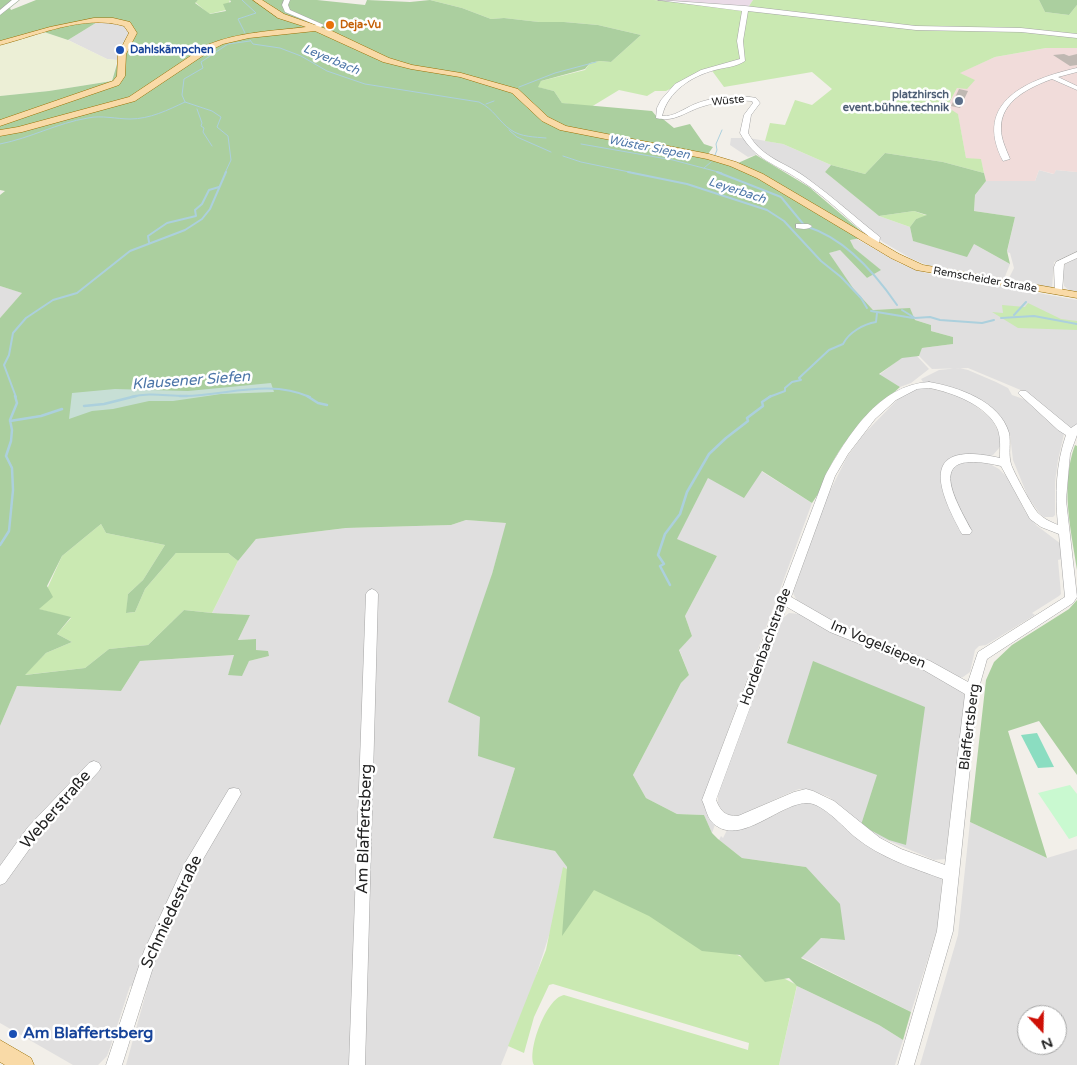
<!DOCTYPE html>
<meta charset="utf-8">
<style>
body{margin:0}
#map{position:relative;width:1077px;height:1065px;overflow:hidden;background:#f2efe9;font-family:"Varela Round",sans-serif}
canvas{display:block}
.north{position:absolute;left:1017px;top:1005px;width:50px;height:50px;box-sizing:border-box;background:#fff;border:1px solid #a7a7a7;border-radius:50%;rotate:159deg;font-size:14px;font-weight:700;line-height:20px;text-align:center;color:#222}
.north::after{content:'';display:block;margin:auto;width:18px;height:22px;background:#ce1006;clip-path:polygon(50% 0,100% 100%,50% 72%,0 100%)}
</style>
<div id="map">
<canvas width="1077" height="1065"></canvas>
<div class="north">N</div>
</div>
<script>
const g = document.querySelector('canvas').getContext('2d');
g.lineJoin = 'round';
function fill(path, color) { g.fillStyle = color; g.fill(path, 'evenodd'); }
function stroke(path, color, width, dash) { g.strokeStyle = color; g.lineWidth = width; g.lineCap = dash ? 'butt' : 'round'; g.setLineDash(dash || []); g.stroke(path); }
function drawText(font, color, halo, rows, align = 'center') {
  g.font = font + ' "Varela Round",sans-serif'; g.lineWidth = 5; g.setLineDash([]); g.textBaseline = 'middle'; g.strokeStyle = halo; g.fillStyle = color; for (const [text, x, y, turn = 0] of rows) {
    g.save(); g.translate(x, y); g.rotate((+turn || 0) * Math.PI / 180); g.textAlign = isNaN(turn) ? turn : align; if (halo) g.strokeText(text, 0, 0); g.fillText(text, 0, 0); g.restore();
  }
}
const residential = new Path2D(`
 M99,21L122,23L130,34L117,60L107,59L68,40Z
 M731,138H749L783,144L831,165L825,172L879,216L910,227L913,241L974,244L1010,264L1004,279L932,267L912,259L883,242L832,200L756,150V155L748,157L730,145Z
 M1039,170L1053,174L1056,170L1077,172V251L1054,262L1052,288L1008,280L1014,268L1010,253L1007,252L1015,217L974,211L975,195L986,181H1035Z
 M857,239L899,263L926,273L1077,300V424L1070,430L1023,391L968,368L932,369L919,356L922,348L953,344V337L931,331V325L915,320L910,309L873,310L853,288L828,253L840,250L867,278L880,270L854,248L850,240Z
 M1077,258V292L1070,291L1064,286L1063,275L1065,264Z
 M0,286L23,293L0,318Z
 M917,356L929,369L911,383L900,387L879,375L902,357Z
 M959,368L968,370L996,382L1008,388L1012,395L1032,402L1064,434L1058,460L1055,482V515L1053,517H1044L1040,514L1028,497L1013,460L1010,435L999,416L968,394L937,383L923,382L921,379L939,370Z
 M927,388L954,394L972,403L992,419L1001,438L1000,447L993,455L983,457L988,463L999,469L1007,477L1026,513L1036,525L1061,544L1066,558L1058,560L1061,594L1059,596L1032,613L1035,615L986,645L979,646L975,650L970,672L963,677L959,678L907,652L827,619L797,601L793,593L827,497L847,457L862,436L898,399L916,389Z
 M761,471L812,503L707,787L705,793L716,822L712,833L704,815L677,814L646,798L633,775L681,683L689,675L679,649L692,636L685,616L717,556L676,539L708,478Z
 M466,520L507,523L492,574L480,717L515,768L493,838L555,851L567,867L552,926L533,985L501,1065H126L147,989L130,986L110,1048L107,1056L98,1065H73L0,1023V726L17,686L121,691L140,661L235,655L228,675L249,661L269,656L256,650V639L238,640L250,615L212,613L238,561L256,539L346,528L451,525Z
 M789,613L800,614L919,666L961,690L964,694L965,699L945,859L934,860L875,835L829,797L810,790L799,789L789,793L739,816L728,815L721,809L718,803V793L783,618Z
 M813,802L940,876L942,880L938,927L911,1012L801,957L821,938L845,940L806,867L742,858L719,840L721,836L723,838L728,828H748L797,804Z
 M970,822L1047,858L1077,849V1065H920L958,935ZM1027,1015H1057V1045H1027Z
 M797,986L879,1025L903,1040L895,1065H779Z`);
const commercial = new Path2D(`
 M1046,48H1077V172L1056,170L1054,174L1039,170L1035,181H986L981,160L966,158L958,115L947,108L957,88L974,80L959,73L995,57Z`);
const industrial = new Path2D(`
 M654,0H753L747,9Z`);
const farmland = new Path2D(`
 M44,32L68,40L107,59L117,60L112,81L49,91L0,96V45Z`);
const grass = new Path2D(`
 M198,0H230L226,10L209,14L195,2Z
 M430,0H654L747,9L753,0H1039L1045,12L1069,15L1077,5V48H1046L995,57L960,73L975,80L967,89L957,88L947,107L958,114L966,158L981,159L984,173L943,162L885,153L865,174L831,165L783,144L765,141L770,123L785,125L795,100L812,105L832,89L812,72L724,87L710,68L666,91H655L647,96L619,90L591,107L562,103L554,91L537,87L541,81L585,70L590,63L600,61L611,62L641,35L598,25L564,22H539L504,18L491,19L462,8Z
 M914,211L928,216L916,219L910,227L879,216Z
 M1028,303L1061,319L1077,321V330L1018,328L992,312L1003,313L1002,305L1025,307Z
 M101,524L106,533L165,545L143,580L128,594L127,613L135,612L145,589L176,553H228L238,561L212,613L184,610L148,645L109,649L85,668L24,675L46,653L72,642L57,634L71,618L38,609L62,556Z
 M563,867L797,985L779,1065H534C527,1051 546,998 564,995L748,1050L749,1043L553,984L549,985L534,1017L524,1053L508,1046L546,950Z`);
const forest = new Path2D(`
 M0,0H20L10,8L11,10L36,0H198L195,3L210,14L226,11L223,4L231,2L230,0H317L365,5L367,0L410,2L430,0L462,8L491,19L504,18L539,22H564L598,25L641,35L611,62L600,61L590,63L585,69L541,81L538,87L554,91L562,103L652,111L657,117L663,119L674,128L690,124L704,144L713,147L708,154L738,163L756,155L809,187L868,237L850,240L854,248L881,270L867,278L840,250L829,253L853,288L873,310L910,308L915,320L931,325V331L953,337V344L922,348L919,356L902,358L879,374L900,387C864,419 839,441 821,487L864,426L812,503L762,471L744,498L708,478L677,539L717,556L685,616L692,636L679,650L689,675L681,683L633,775L646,798L677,814L704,815L712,833L718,839L742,858L806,867L840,904L845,940L821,938L801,958L911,1012L903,1040L879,1025L797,986L789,978L765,982L740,955L702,951L649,916L594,890L562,936L567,867L555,851L493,838L515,768L478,756L480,717L448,702L492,574L506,523L466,520L451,525L346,528L256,539L238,561L228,553H176L145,589L135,612L126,613L128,594L143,580L165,545L106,533L101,524L62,556L47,586L53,597L39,609L71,617L57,634L72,642L46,653L25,675L85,668L109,649L148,645L184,610L212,613L250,615L238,640L256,639V650L268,651L269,656L249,661L242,676L228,675L234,655L140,661L121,691L17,686L0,726V318L22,293L0,286V195L5,191L0,190V96L49,91L112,81L121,50L130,34L125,25L99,21L68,40L44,32L0,45Z
 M1039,0H1077V5L1069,15L1045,12Z
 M885,153L943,162L984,173L986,181L975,195L974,211L1015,217L1007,251L1010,264L974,244L967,257L913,241L910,227L916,219L927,215L914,211L879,216L825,172L831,165L865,174Z
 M1075,445L1077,446V570C1071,529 1060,486 1075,445Z
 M1077,600V775L1039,721L1008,731L1047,858L970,822L986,680L994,662L1012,645L1069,609Z
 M813,661L925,707L906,845L889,840L861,825L877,775L787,743Z`);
const wetland = new Path2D(`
 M271,383L274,392L221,394L173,401H149L113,409L92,411L69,419L72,393L115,389L188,391Z`);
const park = new Path2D(`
 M1070,785L1077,794V836L1069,839L1038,793Z`);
const pitch = new Path2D(`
 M1037,733L1054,767L1038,768L1021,735Z`);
const streamFar2 = new Path2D(`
 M242,0L256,13L238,19L245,33
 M250,40L253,44L280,48L301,56L327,71L365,84L479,102C494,109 499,122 511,130C521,137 535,137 546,138
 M519,87L555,73L596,62
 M486,104L494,101
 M197,109L202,123L201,126L204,128L203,132L212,146
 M509,130L517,137L551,152
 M0,144C31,138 57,123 88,118C101,115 117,119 130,119C150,119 168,110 185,102
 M581,144L673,160L722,173
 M715,155L717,150L716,144L722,130
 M563,156L581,162L634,173
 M704,168L711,162
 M225,173L231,160L228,136L217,127L221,117L212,111L185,102L182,95L184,79L203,68L201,62L228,44L250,41`);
const streamFar1 = new Path2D(`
 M628,172L687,184L767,210L784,221L821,261L841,277L861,298L867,308
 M717,172L781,197L804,225
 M808,227C846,239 875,273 897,305
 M149,242L148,236L167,223L196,216L195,210L202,204L209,190L219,187
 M902,310L915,318L930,317L940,320L982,323L994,320
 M871,311L913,318
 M1014,315L1026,302
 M1001,318L1034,316L1077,324
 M16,397L4,365L9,355L13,333L26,318L53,300L77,293L130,251L185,230L202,219L210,209L226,172
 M131,397C149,392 166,396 185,396C228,395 269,379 310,397
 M769,397L785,391V388L792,382L801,380L799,378L829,350L843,344C849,332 864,324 876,322L877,313`);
const stream = new Path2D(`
 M180,396H187
 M307,396L318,403L327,405
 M84,406L104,404L136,396
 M10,421L41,416L62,409
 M0,545L9,531L13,490L12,468L6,456L11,441L12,430L10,420L17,403L15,396
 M670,585L660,566L664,564L658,555L665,534L680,514L687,492L709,454L726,438L748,421L747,418L763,406L762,402L771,396`);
const building = new Path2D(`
 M1064,54L1069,56L1077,54V65L1070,66L1053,55Z
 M959,89L968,91L960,108L951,106Z`);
const minor = new Path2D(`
 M12,0H19L0,15V10Z
 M284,0H290L288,5L290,10L324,25L318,29H314L313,28L316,25L285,12L282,5Z
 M658,0L745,6L916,26L1021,28L1077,34V38L1021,32L916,30L748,11L743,41L745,61C736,67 726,67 715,70C692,76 668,91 662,116C674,117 683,109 695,104C712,97 738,94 756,98L760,103L751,115L748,133C762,159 786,162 808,179C833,197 856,218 880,237L879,244L875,246L871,244L873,240C849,220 825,196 800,180C776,164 755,160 740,133L744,115L753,103L752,101C737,100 719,101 704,106C686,111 675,123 656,118L657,108L661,100L675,84L701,70L740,59L737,41L742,11Z
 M1077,68V72L1058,77L1077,86V90L1052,79C1030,87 1000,101 1001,129C1001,139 1006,149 1010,159L1003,161C972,101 1029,79 1077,68Z
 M796,224H808L812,226C809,230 801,229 796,228Z
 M1077,252V258L1064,264L1062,292L1061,294H1055L1054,267L1056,262Z
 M929,382C958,387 1000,401 1009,433C1011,443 1008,454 1011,464C1013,471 1033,508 1038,513C1044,519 1051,522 1058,525C1055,494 1056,464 1066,435L1058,430L1018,393L1020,391H1026L1071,428L1077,424V435L1070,454L1066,500L1077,597L1073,603L987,659L978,691L953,931L914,1065H898L937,931L943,879C913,868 881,858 855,837C843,827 822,802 806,803C778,804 737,850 711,821C707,816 705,806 702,800L825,476C848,436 878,385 929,382ZM929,388C952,392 989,406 998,430C1001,439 1000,449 1000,458C921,440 935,485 962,534H970L972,531C948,488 929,449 1001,466L1030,519L1041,527L1059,534L1065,597L978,652L968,682L930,661L838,624L791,597L835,476L848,454L875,419L896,400L917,389ZM787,607L830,632L922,669L965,694L945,865L901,849L880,838L834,801L813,791L806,789L794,792L738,816C725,816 721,812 716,800Z
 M372,589L376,591L378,594L365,1065H349L366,594L368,591Z
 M94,761L99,763L101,767L99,771L38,837L5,883L0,885V866L28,827L89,763Z
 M234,788L239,789L241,794L195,873L156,958L122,1065H106L144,951L185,863L229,789Z`);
const major = new Path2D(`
 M253,0H262L284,14L332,31L389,58L412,65L461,73L518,89L548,117L566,126L709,154L736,162L763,174L899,254L923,265L1077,292V298L916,270L891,258L757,178L730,166L707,159L560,130L542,121L512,93L460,77L411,69L383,62L315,31L249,38L223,44L213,49L135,101L22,132L0,136V130L18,127L129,97L207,45C238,32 273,31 306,27L278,18Z
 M94,18H113L130,22L137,33L126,54L125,76L119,85L0,126V120L113,81L117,76L118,54L129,33L124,26C84,14 39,35 0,45V41L50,27Z
 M0,1040L31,1058L34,1065H5L0,1062Z`);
const markers = [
 [330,25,5,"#e8710a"],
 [120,50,5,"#1a4fb4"],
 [959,101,5,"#5c6f8a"],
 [13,1034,5,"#1a4fb4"]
];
const farFoodnames = [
 ["Deja-Vu",340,25]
];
const farTransitnames = [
 ["Dahlskämpchen",130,50]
];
const farServicenames = [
 ["platzhirsch",949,95],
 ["event.bühne.technik",949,108]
];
const farStreetnames = [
 ["Wüste",728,101,-6],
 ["Remscheider Straße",985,280,10]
];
const farWaternames = [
 ["Leyerbach",331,60,23],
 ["Wüster Siepen",649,148,11],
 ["Leyerbach",737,191,18]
];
const streetNames = [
 ["Im Vogelsiepen",878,645,23],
 ["Hordenbachstraße",766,647,-70],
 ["Blaffertsberg",970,727,-83]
];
const waterNames = [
 ["Klausener Siefen",191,381,-4]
];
const nearStreetnames = [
 ["Weberstraße",56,810,-49],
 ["Am Blaffertsberg",365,829,-88],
 ["Schmiedestraße",172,912,-65]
];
const nearTransitnames = [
 ["Am Blaffertsberg",23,1034]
];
fill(residential, '#e0dfdf');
fill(commercial, '#f1dcda');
fill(industrial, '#eadbe7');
fill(farmland, '#ecefd6');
fill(grass, '#cae9b2');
fill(forest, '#abcf9f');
fill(wetland, '#c7dfd5');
fill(park, '#c9f9d0');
fill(pitch, '#8bddc1');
stroke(streamFar2, '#acd0dd', 1);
stroke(streamFar1, '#acd0dd', 2);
stroke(stream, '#acd0dd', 2.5);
fill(building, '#bfb8b2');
stroke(minor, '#a6a6a6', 1);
stroke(major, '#9b7105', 1);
fill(minor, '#fff');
fill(major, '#f9daa7');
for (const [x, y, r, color] of markers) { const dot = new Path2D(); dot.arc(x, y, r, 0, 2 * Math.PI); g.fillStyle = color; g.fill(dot); stroke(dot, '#fff', 2); }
drawText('bold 11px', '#c56008', '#fff', farFoodnames, 'left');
drawText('bold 11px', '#164399', '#fff', farTransitnames, 'left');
drawText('bold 11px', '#4e5e75', '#fff', farServicenames, 'right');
drawText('11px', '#222', '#fff', farStreetnames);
drawText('italic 12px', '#4d76a8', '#fff', farWaternames);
drawText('14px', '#222', '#fff', streetNames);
drawText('italic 15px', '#4d76a8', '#fff', waterNames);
drawText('16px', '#222', '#fff', nearStreetnames);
drawText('bold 16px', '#164399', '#fff', nearTransitnames, 'left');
</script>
